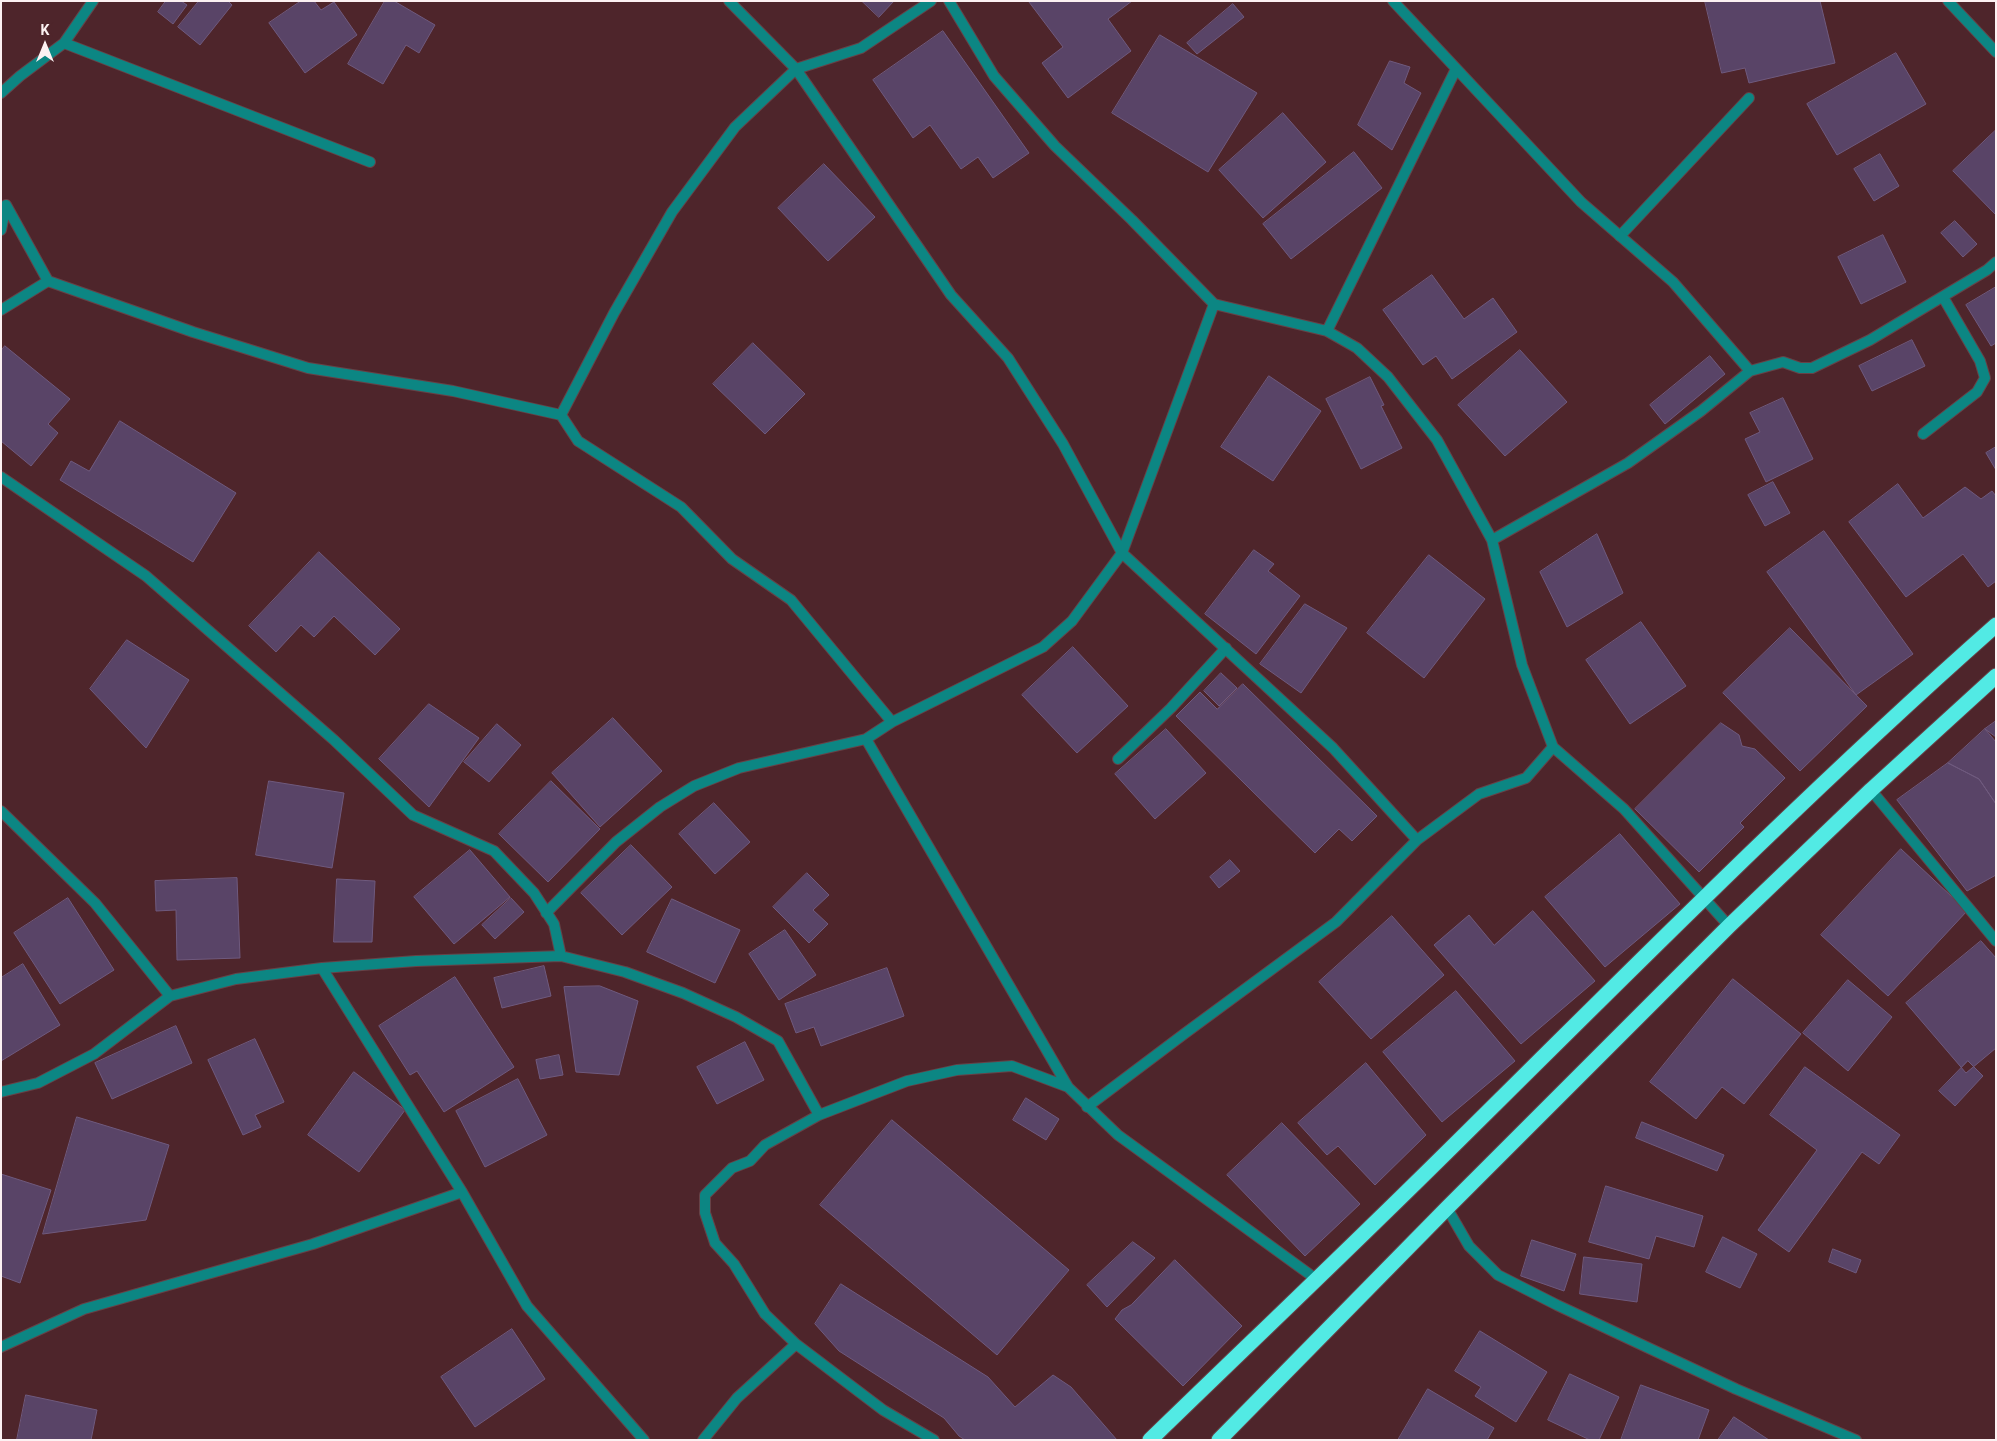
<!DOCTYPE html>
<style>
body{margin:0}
#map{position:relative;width:1997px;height:1441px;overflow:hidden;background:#4e252b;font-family:Roboto,sans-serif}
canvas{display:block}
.frame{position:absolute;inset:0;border:2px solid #fcf1f2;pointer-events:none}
.north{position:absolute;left:20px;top:20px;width:50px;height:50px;-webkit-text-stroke:4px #4e252b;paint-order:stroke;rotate:0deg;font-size:14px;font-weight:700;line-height:20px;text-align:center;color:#fcf1f2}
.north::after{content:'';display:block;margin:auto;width:18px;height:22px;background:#fcf1f2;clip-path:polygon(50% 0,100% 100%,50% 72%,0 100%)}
</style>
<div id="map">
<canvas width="1997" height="1441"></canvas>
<div class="frame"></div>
<div class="north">K</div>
</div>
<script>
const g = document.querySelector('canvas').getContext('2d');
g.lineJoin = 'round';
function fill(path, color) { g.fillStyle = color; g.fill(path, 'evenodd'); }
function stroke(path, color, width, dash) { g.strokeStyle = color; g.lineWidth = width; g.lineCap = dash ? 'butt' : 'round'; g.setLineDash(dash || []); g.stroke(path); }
const building = new Path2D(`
 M166,1H181L187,5L173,24L158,12Z
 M199,1H228L232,5L200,45L178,27Z
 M301,1H314L321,10L334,2L357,35L305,73L269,23Z
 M385,1H394L435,25L419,53L406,45L383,84L348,64Z
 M862,1H894L879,17Z
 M1132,1L1108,19L1131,51L1068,98L1042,63L1063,47L1029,2Z
 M1705,1H1820L1835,63L1749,83L1745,68L1722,73Z
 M1233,4L1244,17L1197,54L1187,43Z
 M943,31L1029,153L993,178L978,157L961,169L930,125L913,138L873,80Z
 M1160,35L1257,93L1208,172L1112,113Z
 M1896,53L1926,104L1837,155L1807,104Z
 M1390,61L1410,67L1404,83L1421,93L1392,150L1358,125Z
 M1283,113L1326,162L1263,218L1219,170Z
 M1996,130V215L1953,171Z
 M1354,152L1382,188L1291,259L1263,224Z
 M1880,154L1899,186L1874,201L1854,169Z
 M824,164L875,217L828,261L778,208Z
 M1955,221L1977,244L1963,257L1941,233Z
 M1883,235L1906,282L1861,304L1838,257Z
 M1432,275L1464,319L1493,298L1517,332L1452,379L1436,356L1423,365L1383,310Z
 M1996,287V343L1991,346L1966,305Z
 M1912,340L1925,366L1872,391L1859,366Z
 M753,343L805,394L765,434L713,384Z
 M5,346L70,399L48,424L58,433L31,466L1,441V351Z
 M1520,350L1567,402L1505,456L1458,405Z
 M1710,356L1725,374L1665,424L1650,405Z
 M1269,376L1321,411L1273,481L1221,447Z
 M1370,377L1384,405L1381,406L1402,448L1361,469L1326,399Z
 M1783,398L1813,459L1766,482L1745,439L1760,432L1750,413Z
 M120,421L236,493L193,562L60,480L71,461L89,471Z
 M1996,447V470L1986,453Z
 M1773,482L1790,513L1765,526L1748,495Z
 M1898,484L1923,518L1965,487L1981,499L1992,491L1996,496V581L1988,587L1963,554L1906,597L1849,522Z
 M1824,531L1913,654L1856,695L1767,572Z
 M1597,534L1623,593L1567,627L1540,572Z
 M1254,550L1274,564L1268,571L1300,596L1256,654L1205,614Z
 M319,552L400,629L375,655L334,616L314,637L301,625L276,652L249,626Z
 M1429,555L1485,599L1424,678L1367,633Z
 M1305,604L1347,628L1301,693L1260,664Z
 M1641,622L1686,686L1630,724L1586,660Z
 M1790,628L1867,706L1800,771L1723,693Z
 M127,640L189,680L146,748L90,689Z
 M1073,647L1128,706L1077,753L1022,695Z
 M1221,673L1237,688L1219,706L1204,691Z
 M1243,684L1377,816L1352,841L1339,829L1315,853L1176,716L1200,692L1217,709Z
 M429,704L479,738L429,807L379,759Z
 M613,718L662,771L600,827L552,773Z
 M1996,721V737L1985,729Z
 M1721,723L1739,735L1742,746L1755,749L1785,778L1740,823L1744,827L1699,872L1635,809Z
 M497,724L521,745L489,782L464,762Z
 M1166,729L1206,773L1155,819L1115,774Z
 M1985,729L1996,742V804L1979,779L1948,763Z
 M1948,763L1979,779L1996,804V875L1967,891L1897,800Z
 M269,781L344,793L332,868L256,855Z
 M551,781L600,829L548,882L499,834Z
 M714,803L750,842L715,874L679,834Z
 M1620,834L1680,904L1605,967L1545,897Z
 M631,845L672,887L622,935L581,893Z
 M1901,849L1967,911L1888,996L1821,935Z
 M470,850L510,897L454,944L414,897Z
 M1230,860L1240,871L1219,888L1210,877Z
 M807,873L829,895L813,910L828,924L809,943L773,907Z
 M237,878L240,958L177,960L176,910L156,911L155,881Z
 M337,879L375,881L372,942H334Z
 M68,898L114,970L60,1004L14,933Z
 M511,898L524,912L495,939L482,925Z
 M672,899L740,930L715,983L647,952Z
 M1533,911L1595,981L1521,1044L1434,945L1469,915L1494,945Z
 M1392,916L1444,975L1371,1039L1319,982Z
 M785,930L816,975L779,1000L749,954Z
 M1981,941L1996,958V1048L1966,1073L1906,1003Z
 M23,964L60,1025L1,1061V978Z
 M544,966L551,996L502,1008L494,978Z
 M887,968L904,1016L821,1046L814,1027L796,1033L785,1004Z
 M455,977L514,1067L444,1112L417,1071L410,1075L379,1026Z
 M1733,979L1801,1034L1744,1104L1722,1087L1696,1119L1650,1082Z
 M1848,980L1892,1017L1848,1071L1803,1033Z
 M600,986L638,1001L619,1075L576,1072L564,987Z
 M1456,991L1515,1061L1442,1122L1383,1052Z
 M176,1026L192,1063L112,1099L95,1063Z
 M255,1039L284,1102L255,1115L261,1127L243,1135L208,1060Z
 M745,1042L764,1080L717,1104L697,1067Z
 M559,1055L563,1075L540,1079L536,1060Z
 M1968,1061L1983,1076L1955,1106L1939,1091Z
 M1366,1063L1426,1135L1375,1185L1338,1146L1327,1155L1298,1123Z
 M1805,1067L1900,1135L1879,1164L1862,1152L1789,1252L1758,1230L1817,1150L1770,1115Z
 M354,1072L405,1110L359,1172L308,1135Z
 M518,1079L547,1135L485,1167L456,1111Z
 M1026,1098L1059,1119L1046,1140L1013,1120Z
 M77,1117L169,1145L146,1220L43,1234Z
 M892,1120L1069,1270L997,1355L820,1205Z
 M1642,1122L1724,1155L1717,1171L1636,1138Z
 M1282,1123L1360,1204L1305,1256L1227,1175Z
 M1,1174L51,1190L20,1283L1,1276Z
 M1606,1186L1703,1216L1694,1247L1656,1236L1649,1259L1589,1242Z
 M1723,1237L1757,1254L1740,1288L1706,1272Z
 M1532,1240L1576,1254L1564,1291L1521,1276Z
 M1133,1242L1155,1258L1107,1307L1087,1285Z
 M1833,1249L1861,1260L1856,1273L1829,1262Z
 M1584,1257L1642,1264L1637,1302L1580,1294Z
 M1175,1260L1242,1326L1183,1386L1115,1319L1122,1310L1131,1305Z
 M841,1284L988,1377L1015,1407L1053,1375L1071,1387L1117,1440H965L959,1436L944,1418L839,1351L815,1324Z
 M512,1329L545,1379L475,1427L441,1377Z
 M1480,1331L1547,1372L1516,1422L1475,1396L1481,1387L1455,1371Z
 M1570,1374L1619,1397L1599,1440H1590L1548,1420Z
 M1641,1385L1709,1410L1698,1440H1621Z
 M1428,1389L1494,1428L1487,1440H1398Z
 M26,1395L97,1410L91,1440H17Z
 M1734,1417L1769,1440H1718Z`);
const lane = new Path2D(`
 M1620,236L1749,98
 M1923,434L1977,392L1985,378L1980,361L1943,297
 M1118,759L1171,708L1226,648`);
const street = new Path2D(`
 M729,1L796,69L861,48L931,1
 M949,1L994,76L1055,146L1132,220L1214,304L1327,331L1357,348L1388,377L1437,440L1492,540L1522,665L1553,747L1624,809L1729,926
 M1393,1L1581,202L1673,282L1750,371L1783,362L1800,368H1812L1870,340L1987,270L1996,262
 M1948,1L1996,52
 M64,43L370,162
 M1,93L20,76L64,43L93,1
 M1,230L6,205L48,281L193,332L308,368L453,391L561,415L578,441L681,507L732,559L791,600L892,722
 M1,310L48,281
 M1327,331L1456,69
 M561,415L614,313L672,212L735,127L796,69L951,295L1008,358L1063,444L1122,553L1333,748L1417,840
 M1,477L146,576L334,740L413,815L494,851L534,893L554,924L561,956
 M1492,540L1628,463L1701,411L1750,371
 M866,739L1068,1087
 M1871,790L1996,941
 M1,811L95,903L170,996
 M546,913L616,842L660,807L694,786L739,768L866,739L892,722L1043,647L1072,621L1122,553L1214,304
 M322,968L462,1192L527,1306L644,1440
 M1,1092L38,1083L94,1054L170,996L236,979L322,968L416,961L561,956L625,972L683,993L736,1017L778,1041L819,1115
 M1087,1107L1184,1034L1336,922L1417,840L1479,794L1526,778L1553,747
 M1447,1208L1469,1246L1498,1275L1557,1305L1736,1389L1856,1440
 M1,1347L84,1309L313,1244L462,1192
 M703,1440L737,1398L796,1344
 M934,1440L883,1410L796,1344L765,1314L734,1264L715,1243L705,1213V1195L732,1168L750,1161L765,1145L819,1115L907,1081L957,1070L1012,1066L1068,1087L1118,1135L1316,1279`);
const highway = new Path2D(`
 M1150,1440C1249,1344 1349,1249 1447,1152C1627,974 1806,793 1996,625
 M1219,1440L1447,1208L1729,926L1871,790L1996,676`);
fill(building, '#594467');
stroke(building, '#6f5a7e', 1);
stroke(lane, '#664247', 12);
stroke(street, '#664247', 12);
stroke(highway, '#664247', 17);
stroke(lane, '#0c8683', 10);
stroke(street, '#0c8683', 10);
stroke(highway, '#52eae4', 15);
</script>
